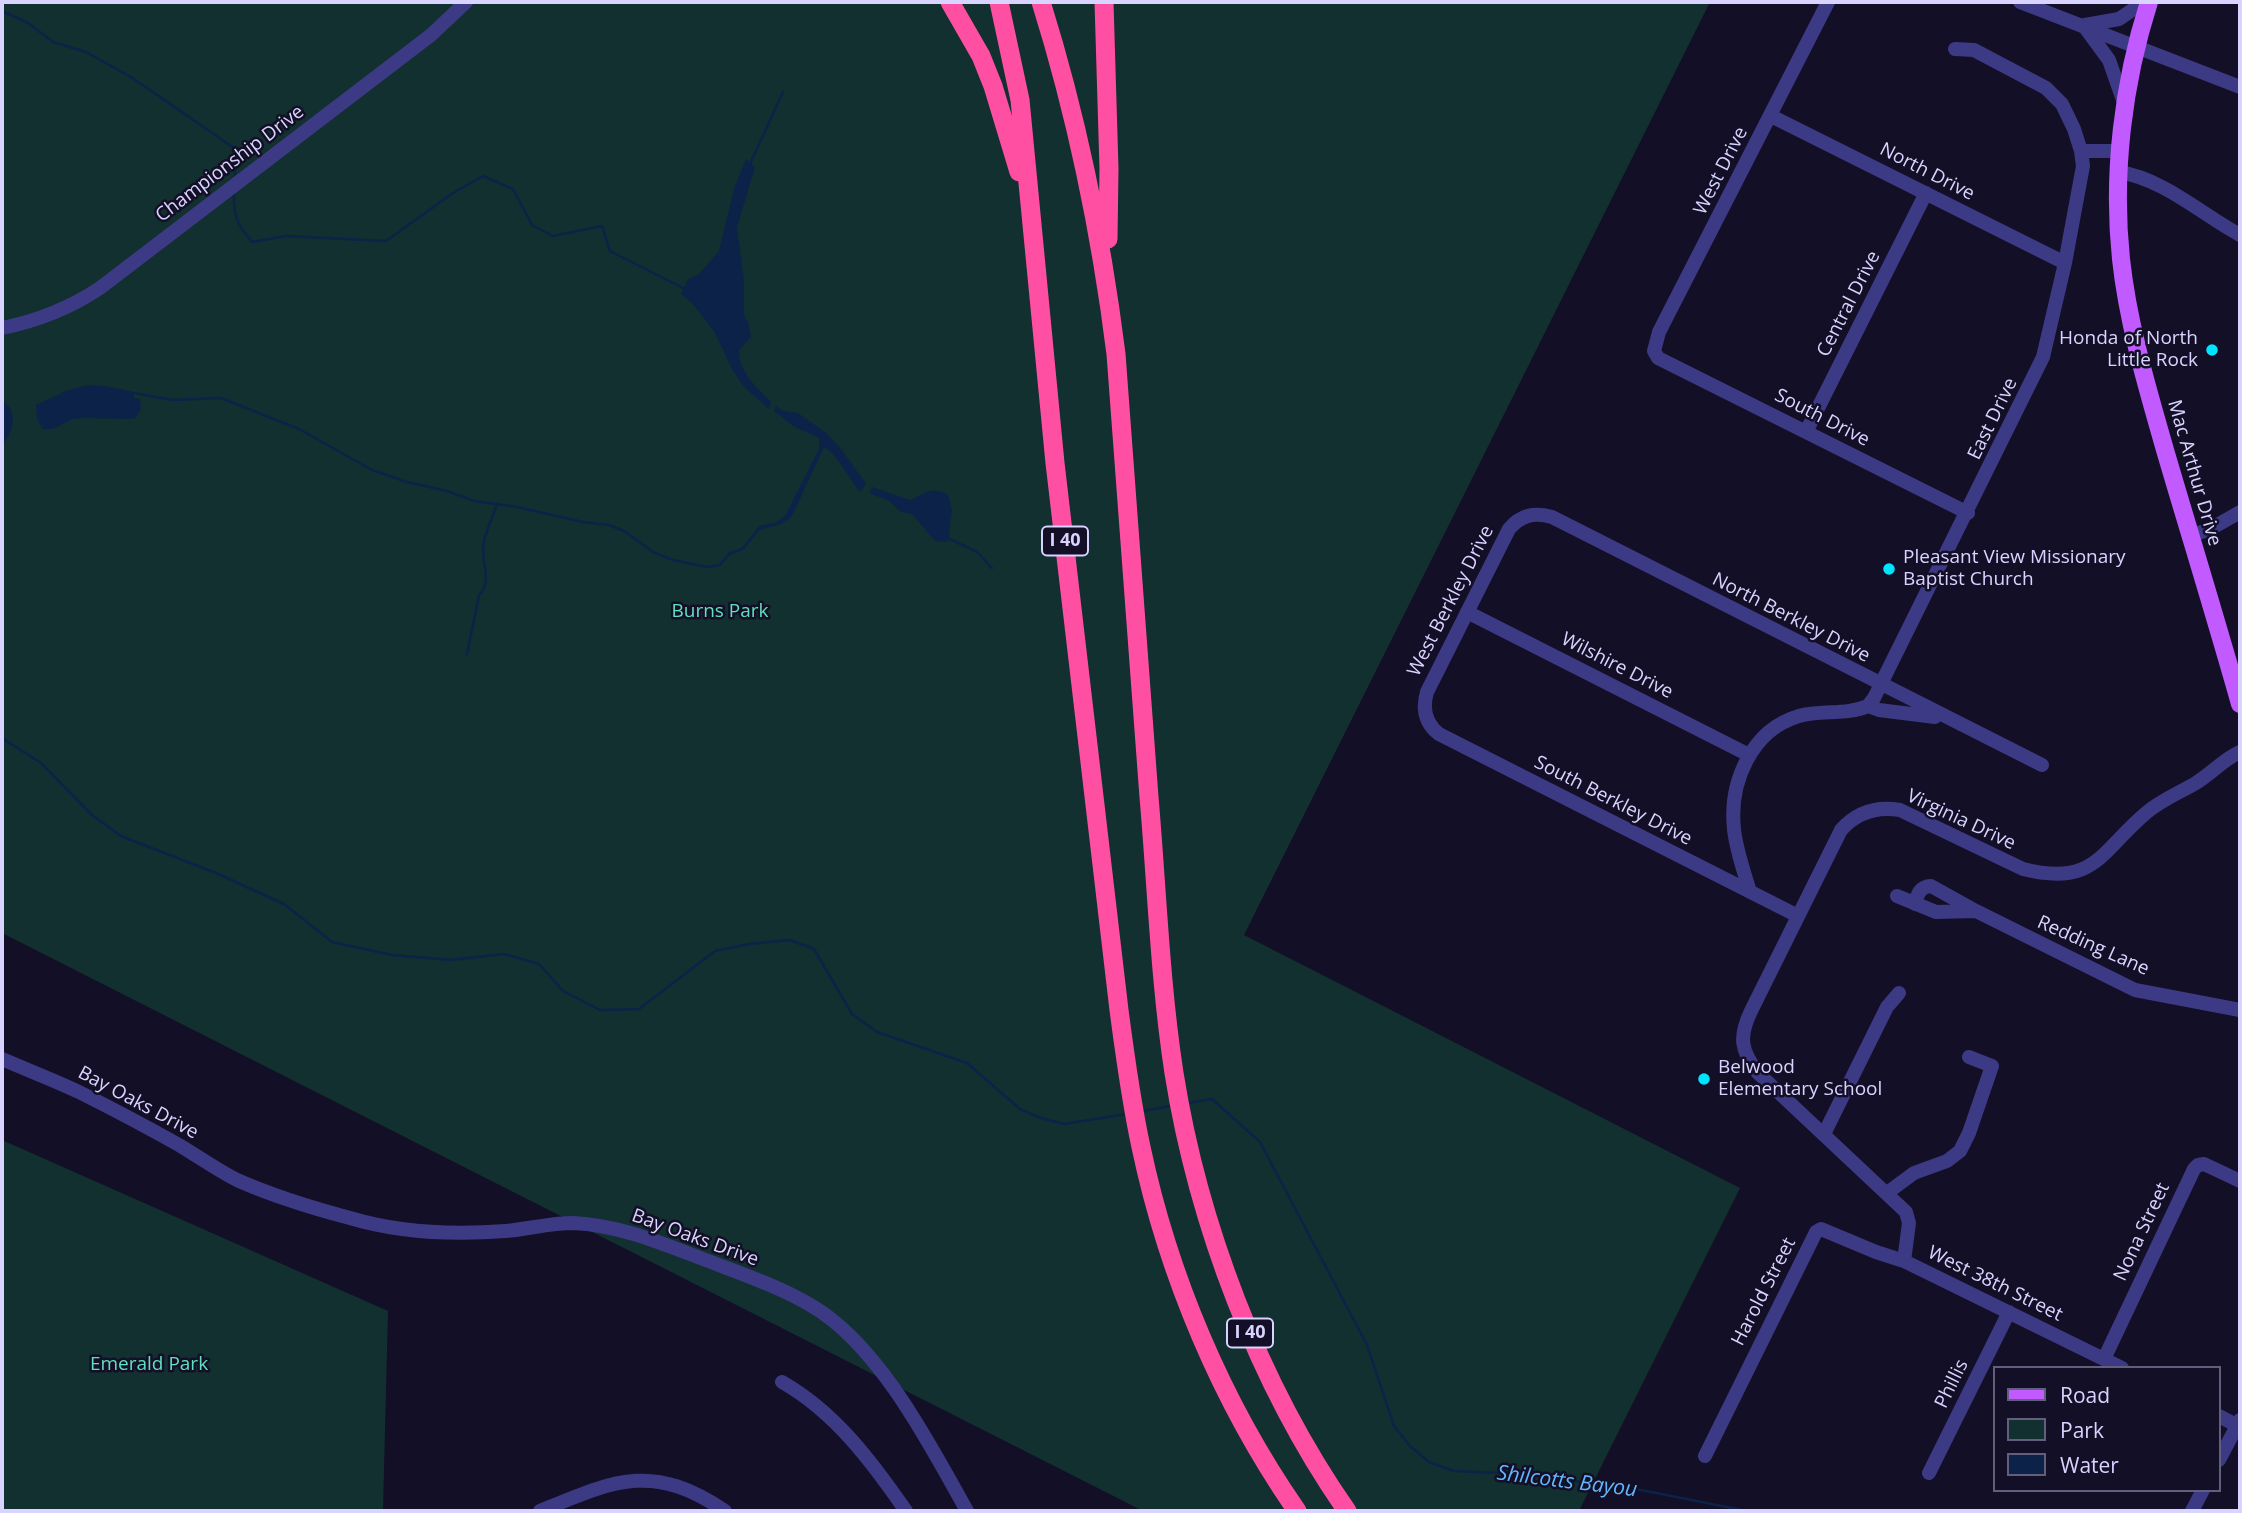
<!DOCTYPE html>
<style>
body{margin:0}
#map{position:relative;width:2242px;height:1513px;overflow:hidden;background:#130f26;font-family:"Open Sans",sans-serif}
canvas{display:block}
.frame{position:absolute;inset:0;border:4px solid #d9d4ff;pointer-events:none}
.legend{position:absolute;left:1993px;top:1366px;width:228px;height:126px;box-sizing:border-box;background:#130f26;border:2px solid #625e7d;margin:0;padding:9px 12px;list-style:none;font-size:21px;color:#d9d4ff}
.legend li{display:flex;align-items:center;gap:14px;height:35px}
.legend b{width:35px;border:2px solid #625e7d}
</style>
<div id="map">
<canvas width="2242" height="1513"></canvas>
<div class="frame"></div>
<ul class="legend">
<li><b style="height:9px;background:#c25bff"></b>Road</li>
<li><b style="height:19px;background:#12302f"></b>Park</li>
<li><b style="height:19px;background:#0c2248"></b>Water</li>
</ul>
</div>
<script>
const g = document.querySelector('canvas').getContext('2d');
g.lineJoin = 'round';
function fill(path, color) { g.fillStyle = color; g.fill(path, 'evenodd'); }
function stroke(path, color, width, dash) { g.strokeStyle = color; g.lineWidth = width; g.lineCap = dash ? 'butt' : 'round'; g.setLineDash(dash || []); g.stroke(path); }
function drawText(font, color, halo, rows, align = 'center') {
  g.font = font + ' "Open Sans",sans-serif'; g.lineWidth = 5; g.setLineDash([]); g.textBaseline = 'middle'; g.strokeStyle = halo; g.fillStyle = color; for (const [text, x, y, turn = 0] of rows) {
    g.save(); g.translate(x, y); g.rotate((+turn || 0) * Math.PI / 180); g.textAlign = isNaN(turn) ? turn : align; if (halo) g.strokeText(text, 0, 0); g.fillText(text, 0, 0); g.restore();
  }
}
const green = new Path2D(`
 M2,2H1710L1244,935L1740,1188L1579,1511H1143L2,933Z
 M2,1140L388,1311L383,1511H2Z`);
const water = new Path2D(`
 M746,159L755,167L737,227L744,282V315L749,325L751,337L739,350C739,373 756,386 771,402L769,409L744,387L733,371L714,331L692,303L681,294L688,279L699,274L719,251L734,189Z
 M88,385L106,386L134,392V398L140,399L141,409L136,418L129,419L83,418L73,419L53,429H43L37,419L36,405L66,391Z
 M2,401C19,410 14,433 2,445Z
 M776,406L783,411L798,413C807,420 817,426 826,433C842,447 853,467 866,483L862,491L858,490C847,475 839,457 824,447L793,514C782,528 775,524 760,530L743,550L741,549L759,526L775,523L785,516L819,449V438L793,426L774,411Z
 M872,487L910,500C923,494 933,485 948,495L952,510L948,542L935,541L912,514L901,512L889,501L869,493Z`);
const stream = new Path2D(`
 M2,11L28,23L53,42L86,52L131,77L234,148L235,178
 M749,166L783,92
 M234,192C233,215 237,225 252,242L286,236L386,241L453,193L483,176L513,189L532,225L553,236L602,226L610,251L685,289
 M134,393L172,400L221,398L299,429L372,470L407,482L447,491L474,501L517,507L583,522L609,525L624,531L653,552L673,560L707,567L720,565L729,554L744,548
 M946,537L977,552L992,568
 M467,654L479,595C494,580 479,560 484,541C487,529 493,516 497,504
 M2,738L41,763L92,815L121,836L216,873L284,904L332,942L392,955L451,960L504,954L539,964L563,991L600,1010L639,1009L715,951L749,944L790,940L814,949L852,1014L877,1032L967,1063L1020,1109L1041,1118L1064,1124L1126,1114
 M1188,1103L1212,1099L1260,1142L1367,1345L1394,1426L1410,1446L1429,1462L1454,1471L1524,1474L1641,1490L1747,1511
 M1143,1111L1171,1106`);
const minor = new Path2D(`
 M1828,2L1659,332L1654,351L1658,358L1968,513
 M2020,2L2240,87
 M2085,25L2119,19L2144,2
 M2084,26L2109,60L2124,103
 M1771,116L2065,263
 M2081,151H2120
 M2119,172C2164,179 2201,214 2240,235
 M2,328C37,321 70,308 100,288L431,35L466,2
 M1806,432L1926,193
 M2191,536L2212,528L2240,512
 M1467,612L1749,755
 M1868,706L1874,698L2043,357L2065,263L2083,166L2081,151L2074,129L2062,104L2046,88L1974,50L1955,49
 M1750,892C1744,871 1736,850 1734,829C1729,783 1751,730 1799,716C1821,710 1847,715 1868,706L1879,710L1935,717
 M1897,896L1936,912L1976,911L2135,990L2240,1010
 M1915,904C1917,895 1920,886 1931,886L1976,911
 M1798,916L1439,734C1425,723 1422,709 1427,692L1509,529C1521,515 1534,512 1552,517L2042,765
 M2,1059C27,1070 54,1080 79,1092C113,1109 147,1127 179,1145C199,1157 217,1170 237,1180C273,1196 312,1208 350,1218C400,1233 454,1235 506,1231C529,1229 550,1223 573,1223C619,1225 661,1243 703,1259C739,1273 779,1286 812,1306C879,1345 930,1445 967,1511
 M1824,1134L1887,1007L1899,993
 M1887,1193L1914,1173L1947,1161L1960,1151L1969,1133L1992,1066L1969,1057
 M1904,1261L1909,1223L1906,1212L1758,1073C1740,1050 1739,1036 1751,1011L1841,830C1857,812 1876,806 1900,810L2023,869C2095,887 2100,852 2146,813C2161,800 2179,793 2196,783C2212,773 2224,759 2240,752
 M2104,1359L2194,1169L2198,1165L2204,1164L2240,1181
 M782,1382C835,1412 872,1462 906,1511
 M2219,1416L2240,1427
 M1705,1456L1816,1232L1821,1229L1876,1252L1904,1261L2122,1368
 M2219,1460L2240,1420
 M1929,1473L2009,1312
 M540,1511C615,1480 652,1462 725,1511
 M2192,1511L2203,1490`);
const major = new Path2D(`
 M2149,2C2123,83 2112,174 2121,259C2128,324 2147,387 2165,450C2190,535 2216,619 2240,704`);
const highway = new Path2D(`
 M950,2L981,56L993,86L1019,172
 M999,2L1020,100L1055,463L1119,1010C1125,1056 1131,1101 1141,1147C1168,1275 1222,1403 1297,1511
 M1041,2C1077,117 1101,234 1116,354C1127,502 1137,650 1149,797C1157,889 1160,982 1174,1073C1198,1224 1259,1385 1347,1511
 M1104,2L1109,169L1108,239`);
const markers = [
 [2212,350,7,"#00e5ff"],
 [1889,569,7,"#00e5ff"],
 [1704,1079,7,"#00e5ff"]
];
const shields = [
 [1065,541,46],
 [1250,1333,46]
];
const shieldNames = [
 ["I 40",1065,541],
 ["I 40",1250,1333]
];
const streetNames = [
 ["Championship Drive",230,164,-37],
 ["West Drive",1721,171,-63],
 ["North Drive",1927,172,27],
 ["Central Drive",1849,304,-63],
 ["South Drive",1822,418,27],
 ["East Drive",1993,419,-64],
 ["Mac Arthur Drive",2194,473,74],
 ["West Berkley Drive",1451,601,-63],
 ["North Berkley Drive",1791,618,27],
 ["Wilshire Drive",1617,666,27],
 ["South Berkley Drive",1613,801,27],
 ["Virginia Drive",1961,820,25],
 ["Redding Lane",2093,946,24],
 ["Bay Oaks Drive",138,1103,28],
 ["Nona Street",2142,1232,-65],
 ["Bay Oaks Drive",695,1238,20],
 ["West 38th Street",1995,1284,26],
 ["Harold Street",1764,1292,-63],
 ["Phillis",1952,1384,-64]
];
const poiNames = [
 ["Honda of North",2198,339,"right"],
 ["Little Rock",2198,361,"right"],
 ["Pleasant View Missionary",1903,558],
 ["Baptist Church",1903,580],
 ["Belwood",1718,1068],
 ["Elementary School",1718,1090]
];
const parkNames = [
 ["Burns Park",720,612],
 ["Emerald Park",149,1365]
];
const waterNames = [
 ["Shilcotts Bayou",1567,1482,7]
];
fill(green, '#12302f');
fill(water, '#0c2248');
stroke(stream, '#0c2248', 2.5);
stroke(minor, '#3d3a85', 14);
stroke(major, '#c25bff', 18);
stroke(highway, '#ff4fa3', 19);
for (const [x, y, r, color] of markers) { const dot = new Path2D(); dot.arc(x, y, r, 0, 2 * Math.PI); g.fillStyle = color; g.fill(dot); stroke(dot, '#130f26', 2.5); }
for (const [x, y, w] of shields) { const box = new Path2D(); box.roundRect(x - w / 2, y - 14.5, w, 29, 5); g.fillStyle = '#130f26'; g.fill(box); stroke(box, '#d9d4ff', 2); }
drawText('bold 18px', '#d9d4ff', null, shieldNames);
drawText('19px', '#d9d4ff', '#130f26', streetNames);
drawText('19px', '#d9d4ff', '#130f26', poiNames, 'left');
drawText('19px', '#5fe0c0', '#130f26', parkNames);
drawText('italic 21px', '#62b6ff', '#130f26', waterNames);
</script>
